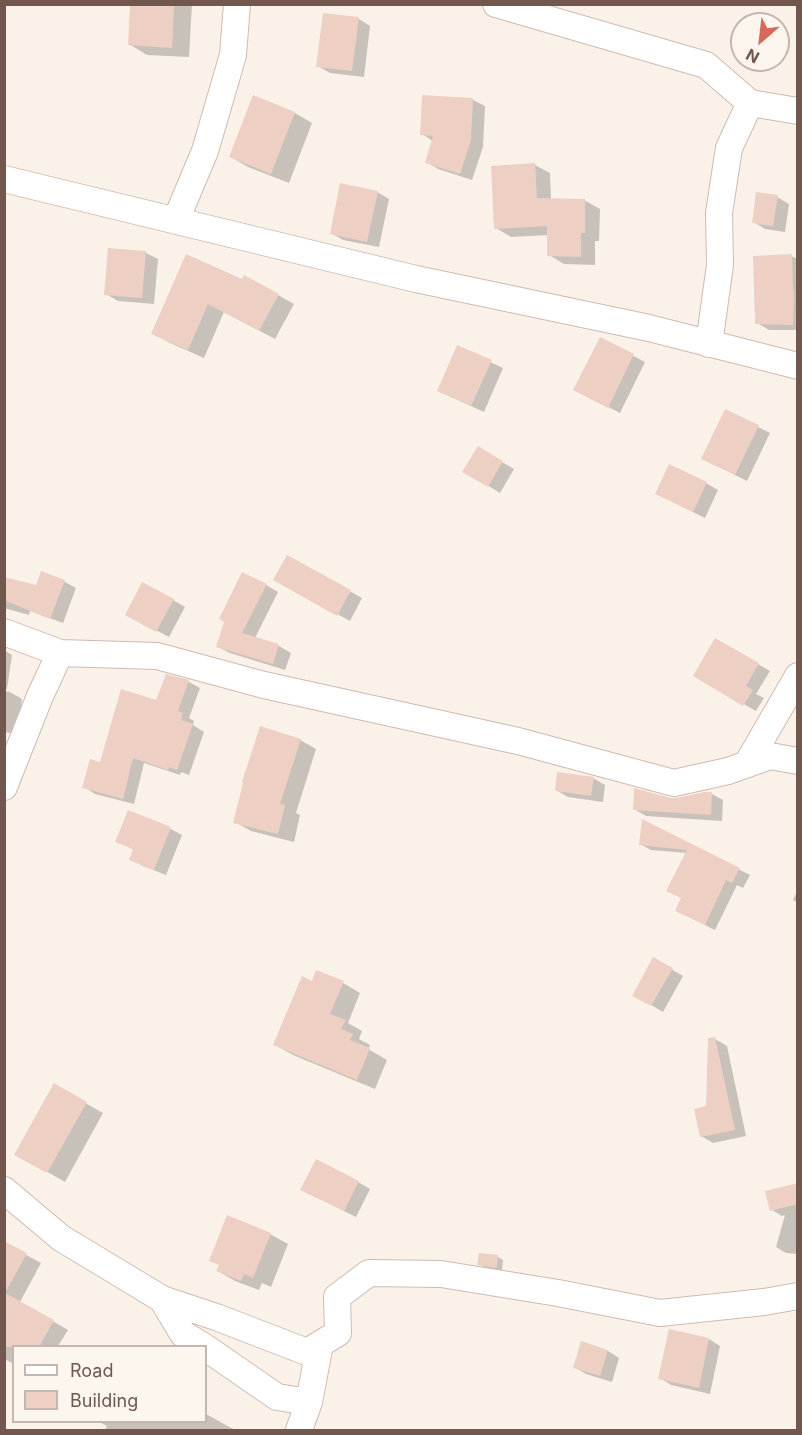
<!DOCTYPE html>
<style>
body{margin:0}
#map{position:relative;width:802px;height:1435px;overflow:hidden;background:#faf2e9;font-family:Inter,sans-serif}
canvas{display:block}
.frame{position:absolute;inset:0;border:6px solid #72574f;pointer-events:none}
.legend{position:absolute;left:12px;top:1345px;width:195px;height:78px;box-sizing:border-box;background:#fdf6ef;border:2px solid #c5b6af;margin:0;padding:8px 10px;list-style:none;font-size:18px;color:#72574f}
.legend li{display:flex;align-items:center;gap:12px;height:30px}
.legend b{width:30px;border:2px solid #c5b6af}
.north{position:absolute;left:730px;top:12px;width:60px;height:60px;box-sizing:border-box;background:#fdf6ef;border:2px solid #c5b6af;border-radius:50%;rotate:208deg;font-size:16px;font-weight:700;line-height:24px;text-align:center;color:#72574f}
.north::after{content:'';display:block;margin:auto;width:21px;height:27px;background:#d8685a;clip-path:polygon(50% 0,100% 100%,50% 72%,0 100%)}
</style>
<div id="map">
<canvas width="802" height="1435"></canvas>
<div class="frame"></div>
<ul class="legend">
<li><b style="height:8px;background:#fff"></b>Road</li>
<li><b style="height:16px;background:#edcfc3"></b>Building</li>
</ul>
<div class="north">N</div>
</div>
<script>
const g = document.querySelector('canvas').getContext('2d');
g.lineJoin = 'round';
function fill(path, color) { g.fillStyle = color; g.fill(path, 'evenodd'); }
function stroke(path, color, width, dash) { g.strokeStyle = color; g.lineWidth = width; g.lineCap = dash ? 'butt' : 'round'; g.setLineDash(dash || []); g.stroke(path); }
const shadow = new Path2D(`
 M132,4H192L189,57L147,55L129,44Z
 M359,19L370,26L364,77L330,73L318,66Z
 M254,97L295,113L312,123L289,183L248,167L231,157Z
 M473,100L485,106L483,147L472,180L438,169L427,162L433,141L422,134Z
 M535,165L550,173L551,200H584L600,209L599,241H595V265L564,264L549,255V235L511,237L496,228Z
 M377,192L389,199L379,247L343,240L331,233Z
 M777,197L789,204L785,232L765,229L754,222Z
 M110,249L146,253L158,259L154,304L118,301L106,294Z
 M186,256L278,295L294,304L275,339L224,312L204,358L168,342L153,333Z
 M791,256L798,259V330H769L757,323Z
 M601,339L645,362L620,413L587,396Z
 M458,347L503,368L484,412L451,397Z
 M726,411L770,433L747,481L715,465Z
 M478,448L514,469L500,493L464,471Z
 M706,483L718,490L705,518L657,494Z
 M287,557L362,598L350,621L275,580Z
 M42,573L65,582L76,588L63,623L30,611L29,615L4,608V579L37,587Z
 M266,585L278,592L255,638L279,646L291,653L285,670L230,653L218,647Z
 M173,600L185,607L169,637L139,621Z
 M716,640L770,671L756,694L764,698L756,711L695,676Z
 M4,650L12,655L7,689L4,688Z
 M167,676L189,682L200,688L189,718L194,721L193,725L204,732L189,775L181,772L180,775L144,763L134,804L95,794L84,787L101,763L157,702Z
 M4,691L10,692L22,699L17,734L4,732Z
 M300,740L316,749L296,813L300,815L294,842L251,831L235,822Z
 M593,778L605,785L603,802L568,797L556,790Z
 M712,794L723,800L722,821L646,816L634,809L670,799Z
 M129,812L171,829L182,835L166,875L143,866L131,859L134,850L117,841Z
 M643,821L750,875L743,888L737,885L715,930L677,911L682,898L687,853L651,850L640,844Z
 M798,889V903L793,900Z
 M654,959L683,976L663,1012L634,995Z
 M313,983H343L360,993L348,1023L362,1031L359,1039L370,1045L368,1049L387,1060L375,1089L293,1055L275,1045Z
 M715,1039L727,1046L746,1136L713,1143L701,1136L708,1107Z
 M55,1086L103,1113L65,1182L16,1154Z
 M358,1182L370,1189L356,1217L314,1196Z
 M798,1184V1254L786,1253L776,1247L785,1215L782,1216L772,1210Z
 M270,1234L288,1244L271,1287L262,1283L259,1290L235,1281L218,1271Z
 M4,1243L41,1263L20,1302L68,1330L58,1346H14V1364L4,1359Z
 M480,1255L498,1257L503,1260L502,1270L484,1267L479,1264Z
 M709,1339L720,1346L710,1394L671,1385L660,1378Z
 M582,1343L608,1351L619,1358L612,1382L586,1374L574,1367Z
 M206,1414L235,1430H105L107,1426L99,1422H206Z`);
const building = new Path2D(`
 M130,4H174L172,48L128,45Z
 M323,13L359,17L352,71L316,67Z
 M253,95L295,112L271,174L229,157Z
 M422,95L473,98L471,140L460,174L425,163L433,136L420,135Z
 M535,163L537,198L585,199V233H581V257L547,256V226L494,229L491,166Z
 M340,183L378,191L367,242L330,234Z
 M756,192L778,195L773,226L752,223Z
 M108,248L146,251L142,298L104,295Z
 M186,254L242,279L244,275L279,294L259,331L208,304L188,350L151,334Z
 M792,254L793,290L794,291L793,325L755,324L753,256Z
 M600,337L634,354L608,408L573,390Z
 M457,345L492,360L471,406L437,391Z
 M725,409L759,425L735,475L701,459Z
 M478,446L503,461L488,487L462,472Z
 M669,464L707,482L693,512L655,494Z
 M287,555L351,590L337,616L273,580Z
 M41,571L65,580L50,619L4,600V577L36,585Z
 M242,572L267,584L242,633L279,644L273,664L216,647L224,622L219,619Z
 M142,582L174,599L156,632L125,615Z
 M715,638L759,663L746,686L753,690L743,706L693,676Z
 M166,674L189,680L178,711L183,713L181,720L193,724L177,770L169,767L168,770L133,758L123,799L82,788L90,759L100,762L121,689L156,700Z
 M260,726L301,739L280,804L285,805L278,834L233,823L243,783L242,782Z
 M557,772L594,777L591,796L555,791Z
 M634,788L671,798H677L704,792H712L711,815L633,810Z
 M128,810L171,827L154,870L129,860L133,849L115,842Z
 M642,819L740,868L732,883L726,880L705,925L675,911L681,898L666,891L687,850L639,845Z
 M653,957L673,968L651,1006L632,996Z
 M316,970L344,981L330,1014L346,1020L341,1029L353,1034L350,1040L370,1048L357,1080L273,1045L302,976L312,981Z
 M715,1037L735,1130L700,1137L694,1109L706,1106L708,1038Z
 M54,1083L87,1102L47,1173L14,1155Z
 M316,1159L359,1181L344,1211L300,1190Z
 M798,1183V1204L770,1211L765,1191Z
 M227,1215L271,1233L253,1278L244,1274L241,1281L216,1271L219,1265L209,1261Z
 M4,1241L27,1253L5,1293L54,1320L39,1347H4Z
 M479,1253L498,1255L497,1268L477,1265Z
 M669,1329L709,1338L699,1388L658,1379Z
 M581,1341L608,1350L600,1376L573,1368Z`);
const street = new Path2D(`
 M496,4L706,65L750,103L729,148L719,213L720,265L709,344
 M750,103L798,111
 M4,179L416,279L649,328L798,366
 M176,220L205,151L233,55L237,4
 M4,632L60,653
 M747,764L798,676
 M4,787L40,696L60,653L157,656L264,685L518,741L674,783L728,771L770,756L798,761
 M4,1190L61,1238L162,1299L216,1317L307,1352L338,1333L337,1297L369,1273L441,1274L558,1293L660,1313L764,1302L798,1296
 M162,1299L183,1334L203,1346
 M206,1348L277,1397L309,1402
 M299,1430L309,1402L320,1344`);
fill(shadow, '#0003');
fill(building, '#edcfc3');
stroke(street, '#cebbb3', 28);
stroke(street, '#fff', 26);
</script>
